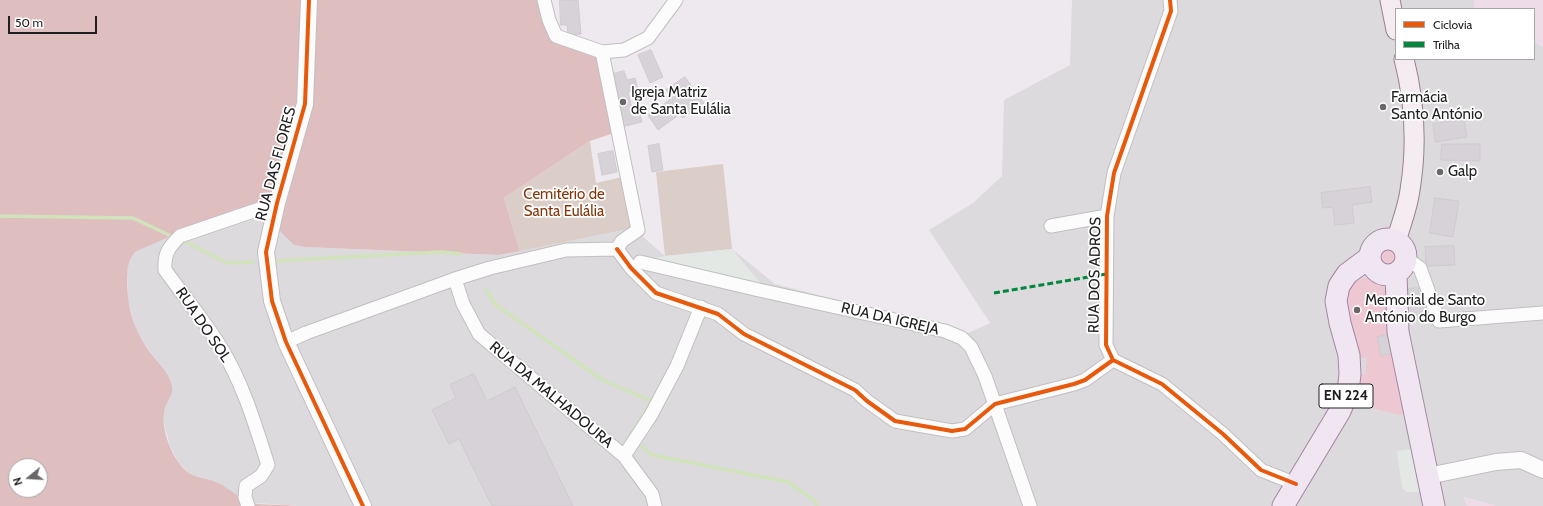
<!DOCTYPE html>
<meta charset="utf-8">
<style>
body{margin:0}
#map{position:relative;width:1543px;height:506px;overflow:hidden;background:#eee9ee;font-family:Cabin,sans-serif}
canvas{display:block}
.legend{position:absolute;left:1395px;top:8px;width:140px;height:52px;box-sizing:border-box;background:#fff;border:1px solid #a6a6a6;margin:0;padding:5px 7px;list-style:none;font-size:12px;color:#202020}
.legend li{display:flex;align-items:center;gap:8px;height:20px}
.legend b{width:20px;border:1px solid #a6a6a6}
.north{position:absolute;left:8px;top:458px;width:40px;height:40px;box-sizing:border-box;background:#fff;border:1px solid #a6a6a6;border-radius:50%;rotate:252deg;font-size:11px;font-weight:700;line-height:16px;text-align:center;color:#202020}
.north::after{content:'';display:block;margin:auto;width:14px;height:18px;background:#686668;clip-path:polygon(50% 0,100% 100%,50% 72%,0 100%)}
.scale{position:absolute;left:8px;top:16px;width:89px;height:18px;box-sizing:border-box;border:2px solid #202020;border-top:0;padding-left:5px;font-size:12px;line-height:14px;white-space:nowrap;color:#202020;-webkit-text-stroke:3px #fff;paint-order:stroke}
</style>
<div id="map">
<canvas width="1543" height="506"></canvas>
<ul class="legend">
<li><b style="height:5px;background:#e8590c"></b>Ciclovia</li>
<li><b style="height:5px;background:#00873e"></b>Trilha</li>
</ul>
<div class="north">N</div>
<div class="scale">50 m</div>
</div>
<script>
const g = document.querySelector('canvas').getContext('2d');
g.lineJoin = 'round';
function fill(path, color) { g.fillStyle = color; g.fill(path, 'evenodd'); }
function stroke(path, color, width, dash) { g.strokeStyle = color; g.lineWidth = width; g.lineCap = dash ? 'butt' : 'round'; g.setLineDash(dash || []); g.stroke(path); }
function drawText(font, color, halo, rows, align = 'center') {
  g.font = font + ' Cabin,sans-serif'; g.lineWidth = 3.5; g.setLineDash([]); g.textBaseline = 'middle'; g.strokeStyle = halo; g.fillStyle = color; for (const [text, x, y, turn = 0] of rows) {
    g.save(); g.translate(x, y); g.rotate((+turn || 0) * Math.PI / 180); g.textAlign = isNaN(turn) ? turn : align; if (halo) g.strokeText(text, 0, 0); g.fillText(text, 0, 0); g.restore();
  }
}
const residential = new Path2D(`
 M1072,0H1474V9H1396V59H1534V42L1543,47V506H1496L1464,497L1467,506H292L288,505L255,503L249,502L217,483L192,476L179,463L170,446L165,428L163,416L166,404L170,398L150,352L136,331L128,300L127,274L128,262L131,256L135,252L180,232L219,218L235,209H254L268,215L294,245L305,247L499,255L633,228L665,256L732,249L775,284L968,333L990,323L929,230L973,203L1002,176L1004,100L1070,65Z`);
const farmland = new Path2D(`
 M1474,0H1543V47L1534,42V9H1474Z
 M1464,497L1496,506H1467Z`);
const grass = new Path2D(`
 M1377 257a11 11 0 1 1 22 0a11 11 0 1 1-22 0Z
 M1363,278C1375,278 1383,283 1388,294L1409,411L1399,415L1352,403L1357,374L1365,375L1367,358H1357L1344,294L1351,283Z`);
const forest = new Path2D(`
 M0,0H539L553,38L598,54L614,133L590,141L504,198L520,251L499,255L305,247L294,245L280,231L268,215L254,209L248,208L235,209L219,218L180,232L135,252C127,261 127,272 127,283C128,310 134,329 149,351C157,363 169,371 172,386C174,395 167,400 165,408C160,425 169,449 179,463C192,481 201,475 218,483C229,488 238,497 249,502C260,506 276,504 288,505L292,506H0ZM16,466H40V490H16Z`);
const cemetery = new Path2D(`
 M590,141L596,183L623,177L633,228L520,251L504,198Z
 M723,164L732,249L665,256L656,172Z`);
const plaza = new Path2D(`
 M732,249L769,293L640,262L665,256Z
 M1417,448L1426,492H1406L1402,487L1397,451Z`);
const stream = new Path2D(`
 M0,216L133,218L169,235
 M186,242L227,263L253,262
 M274,261L442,252L461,254
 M486,290L496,305L604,381L652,401L629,437
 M641,446L652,455L788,482L814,500L817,506`);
const building = new Path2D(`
 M560,0H578L581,34L568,35L567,25H561Z
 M651,50L663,77L650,83L638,55Z
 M624,71L627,80L635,78L638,90L628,92L633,113L639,112L642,122L621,127L609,75Z
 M685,77L704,103L683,118L680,114L658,130L648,115L672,98L666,90Z
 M1464,120L1467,137L1435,142L1433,124Z
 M659,144L663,170L652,172L648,146Z
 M1442,144H1480V161L1441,160Z
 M613,151L617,172L602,175L598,154Z
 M1370,187L1372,202L1352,205L1354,223L1335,225L1333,207L1323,208L1321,193Z
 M1435,198L1459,201L1453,237L1430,233Z
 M1454,246L1455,265L1426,266L1425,247Z
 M1418,288L1420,303L1426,302L1428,312L1421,313L1422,318L1412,319L1408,289Z
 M1393,334L1397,352L1381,356L1377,337Z
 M474,374L487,401L515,387L573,506H492L459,439L449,444L432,410L456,398L450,385Z`);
const minor = new Path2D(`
 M544,0L549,20L556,36L602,52L624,50L648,38L676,0
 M1170,0L1171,11L1114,173L1107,216L1106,345L1113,360L1162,384L1223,434L1261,470L1296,484
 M602,52L638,230L622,241L617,249
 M1051,226L1107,216
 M617,249L631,268L656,293L718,314L744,334L855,390L867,401L895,421L952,431L965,429L995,404L1074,384L1085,380L1113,360
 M1406,258L1420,268L1439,321L1543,313
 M640,262L759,290L945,331L962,338L971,347L985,376L1030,506
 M455,279L463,304L479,334L624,456L652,494L655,506
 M286,342L306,333L455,279L490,268L566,250L617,249
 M624,456L651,415L677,366L701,307
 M248,506L245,497L246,486L261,476L268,465C255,424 243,383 220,346C204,320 183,295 165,270C164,253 169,247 180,236L277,203`);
const tertiary = new Path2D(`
 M309,0L305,104L277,203L266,252L272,301L286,342L363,506
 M1428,476L1496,462L1521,460L1543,470`);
const secondary = new Path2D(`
 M1390,0L1396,30
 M1396,241C1401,224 1408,207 1410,190C1417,147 1415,102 1404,59`);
const primary = new Path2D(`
 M1370 257a18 18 0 1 1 36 0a18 18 0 1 1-36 0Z
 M1396,274L1398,332L1434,506
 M1283,506L1340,411L1348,392L1350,374L1349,355L1340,323L1336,301L1339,286L1347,274L1370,257`);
const quiet = new Path2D(`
 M994,293L1107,274`);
const cycleway = new Path2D(`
 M309,0L305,104L277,203L266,252L272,301L286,342L363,506
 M1170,0L1171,11L1114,173L1107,216L1106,345L1113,360L1162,384L1223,434L1261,470L1296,484
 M617,249L631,268L656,293L718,314L744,334L855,390L867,401L895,421L952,431L965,429L995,404L1074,384L1085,380L1113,360`);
const markers = [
 [623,102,4,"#686668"],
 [1383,107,4,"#686668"],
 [1440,172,4,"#686668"],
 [1357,310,4,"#686668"]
];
const shields = [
 [1346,396,54]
];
const shieldNames = [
 ["EN 224",1346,396]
];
const poiNames = [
 ["Igreja Matriz",631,93],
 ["de Santa Eulália",631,110],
 ["Farmácia",1391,98],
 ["Santo António",1391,115],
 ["Galp",1448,172],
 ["Memorial de Santo",1365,301],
 ["António do Burgo",1365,318]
];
const streetNames = [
 ["RUA DAS FLORES",276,164,-75],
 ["RUA DOS ADROS",1095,275,-89],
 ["RUA DA IGREJA",890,319,13],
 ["RUA DO SOL",203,325,56],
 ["RUA DA MALHADOURA",551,395,40]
];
const parkNames = [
 ["Cemitério de",564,195],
 ["Santa Eulália",564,212]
];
fill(residential, '#dddadd');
fill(farmland, '#efdce9');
fill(grass, '#edc7d1');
fill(forest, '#dfbec0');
fill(cemetery, '#dbcdc7');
fill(plaza, '#e3e8e5');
stroke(stream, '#d0e3bb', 3.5);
fill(building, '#d6d2d7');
stroke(building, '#d0cad1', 1);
stroke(minor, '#c1bfc1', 15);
stroke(tertiary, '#c1bfc1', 18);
stroke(secondary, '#9a8091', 21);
stroke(primary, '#a385a5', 23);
stroke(minor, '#fcfcfc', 13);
stroke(tertiary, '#fcfcfc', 16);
stroke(secondary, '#f4ecf1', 19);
stroke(primary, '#f0e6f1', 21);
stroke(quiet, '#00873e', 3, [6, 3]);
stroke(cycleway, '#e8590c', 4);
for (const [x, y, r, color] of markers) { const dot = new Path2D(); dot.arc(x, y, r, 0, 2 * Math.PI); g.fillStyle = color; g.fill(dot); stroke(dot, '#fff', 1.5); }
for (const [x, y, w] of shields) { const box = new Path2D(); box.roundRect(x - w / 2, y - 12, w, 24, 3); g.fillStyle = '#fff'; g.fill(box); stroke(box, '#202020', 1); }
drawText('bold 14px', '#202020', null, shieldNames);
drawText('15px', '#202020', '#fff', poiNames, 'left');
drawText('15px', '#202020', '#fff', streetNames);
drawText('15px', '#853408', '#fff', parkNames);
</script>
